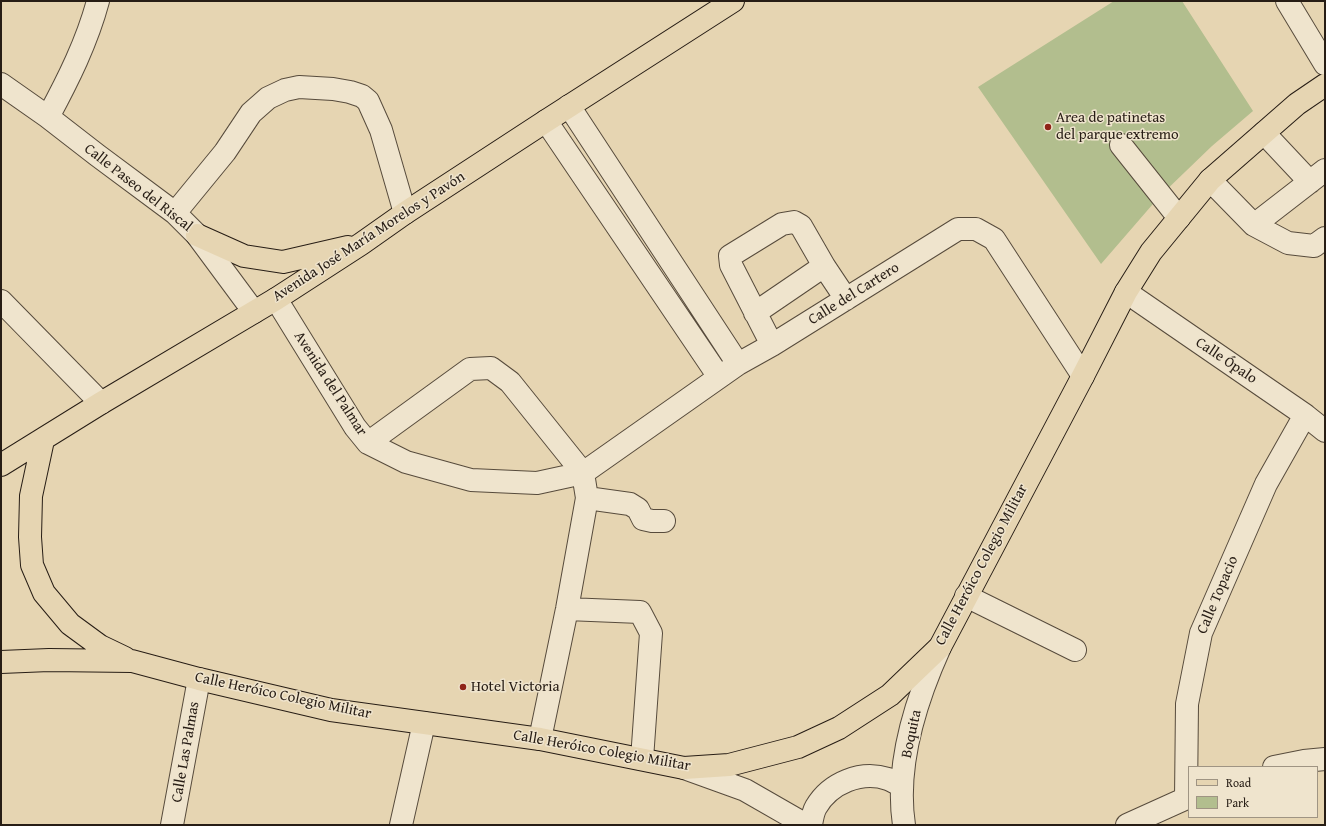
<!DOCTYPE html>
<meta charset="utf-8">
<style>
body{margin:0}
#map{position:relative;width:1326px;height:826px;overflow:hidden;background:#e6d5b2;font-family:"Gentium Book Plus",serif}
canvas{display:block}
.frame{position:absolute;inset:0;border:2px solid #271d15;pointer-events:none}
.legend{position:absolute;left:1188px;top:766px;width:130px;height:52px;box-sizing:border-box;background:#efe4cd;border:1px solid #9f9483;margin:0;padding:5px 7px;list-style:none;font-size:12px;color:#271d15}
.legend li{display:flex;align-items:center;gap:8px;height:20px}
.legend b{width:20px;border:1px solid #9f9483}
</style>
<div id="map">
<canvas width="1326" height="826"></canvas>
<div class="frame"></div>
<ul class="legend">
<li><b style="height:5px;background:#e6d5b2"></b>Road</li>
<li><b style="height:11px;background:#b2be8e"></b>Park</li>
</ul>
</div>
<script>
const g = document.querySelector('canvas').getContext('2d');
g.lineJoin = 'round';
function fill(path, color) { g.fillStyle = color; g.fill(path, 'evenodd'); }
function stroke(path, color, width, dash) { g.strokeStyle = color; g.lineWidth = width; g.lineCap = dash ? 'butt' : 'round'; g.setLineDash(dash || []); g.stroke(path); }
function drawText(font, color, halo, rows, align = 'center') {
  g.font = font + ' "Gentium Book Plus",serif'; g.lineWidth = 3; g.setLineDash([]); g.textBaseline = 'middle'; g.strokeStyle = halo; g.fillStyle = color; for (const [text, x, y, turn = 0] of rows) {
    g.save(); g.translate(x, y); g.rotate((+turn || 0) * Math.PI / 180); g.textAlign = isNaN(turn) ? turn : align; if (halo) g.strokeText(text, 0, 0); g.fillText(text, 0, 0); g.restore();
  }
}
const green = new Path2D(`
 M1114,1H1182L1253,111L1212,146L1159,197L1101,264L978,87Z`);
const minor = new Path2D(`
 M1287,1L1325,64
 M1,84L48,117L97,155L175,213L197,235L254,312
 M569,106L738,364
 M48,117C68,80 87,42 98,1
 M546,121L719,377
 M1264,133L1310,182
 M1121,145L1179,218
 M1210,180L1254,225L1288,243L1314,246L1325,238
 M175,213L225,152L251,113L268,98L285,90L299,87L333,89L350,92L362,96L368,101L381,130L405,213
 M1254,225L1325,170
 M824,266L846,299
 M1126,292L1305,415L1325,431
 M276,299L355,427L368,443L406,462L471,480L537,483L583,473L738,364L772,345L958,229H976L994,239L1083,376
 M1,301L101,403
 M755,313L824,266L801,226L794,222L782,224L730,256L731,265L772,345
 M368,443L470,369L491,368L510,382L583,473L587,498L567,609L540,739
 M587,498L630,504L638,509L643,519L652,521H664
 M966,596L1075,650
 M567,609L640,612L651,633L642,759
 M1274,767L1304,761L1325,759
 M684,768L745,790L806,825
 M1186,798L1187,704L1201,633L1266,484L1305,415
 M172,825L199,679
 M401,825L424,723
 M811,825C812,819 813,812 816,807C830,783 861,770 888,779C893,781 897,784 902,786
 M904,825C895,766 916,700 940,647
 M1127,825L1189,797`);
const major = new Path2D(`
 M197,235L244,256L283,262L348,247
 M43,440L31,496L30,537L32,565L44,593L70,624L100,646L125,658
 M1,465L101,403L276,299L361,244L405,213L546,121L733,1
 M1,662L49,660L132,661L199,679L331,710L540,739L684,768L729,765L798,747L839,728L890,695L940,647L1083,376L1126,292L1151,252L1210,180L1297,104L1325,85`);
const markers = [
 [1048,127,4,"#8f2418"],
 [463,687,4,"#8f2418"]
];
const poiNames = [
 ["Area de patinetas",1056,118],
 ["del parque extremo",1056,135],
 ["Hotel Victoria",471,687]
];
const streetNames = [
 ["Calle Paseo del Riscal",138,188,38],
 ["Avenida José María Morelos y Pavón",369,237,-33],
 ["Calle del Cartero",854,294,-32],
 ["Calle Ópalo",1226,361,34],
 ["Avenida del Palmar",330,384,57],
 ["Calle Heróico Colegio Militar",982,565,-62],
 ["Calle Topacio",1218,595,-67],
 ["Calle Heróico Colegio Militar",283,696,12],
 ["Boquita",912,734,-78],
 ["Calle Heróico Colegio Militar",602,751,10],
 ["Calle Las Palmas",186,752,-80]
];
fill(green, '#b2be8e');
stroke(minor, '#574b3c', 24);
stroke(major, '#271d15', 24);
stroke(minor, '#efe4cd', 22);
stroke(major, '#e6d5b2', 22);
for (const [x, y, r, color] of markers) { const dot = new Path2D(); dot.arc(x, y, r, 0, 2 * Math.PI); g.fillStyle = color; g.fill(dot); stroke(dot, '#efe4cd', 1.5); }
drawText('15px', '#271d15', '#efe4cd', poiNames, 'left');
drawText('15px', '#271d15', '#efe4cd', streetNames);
</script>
